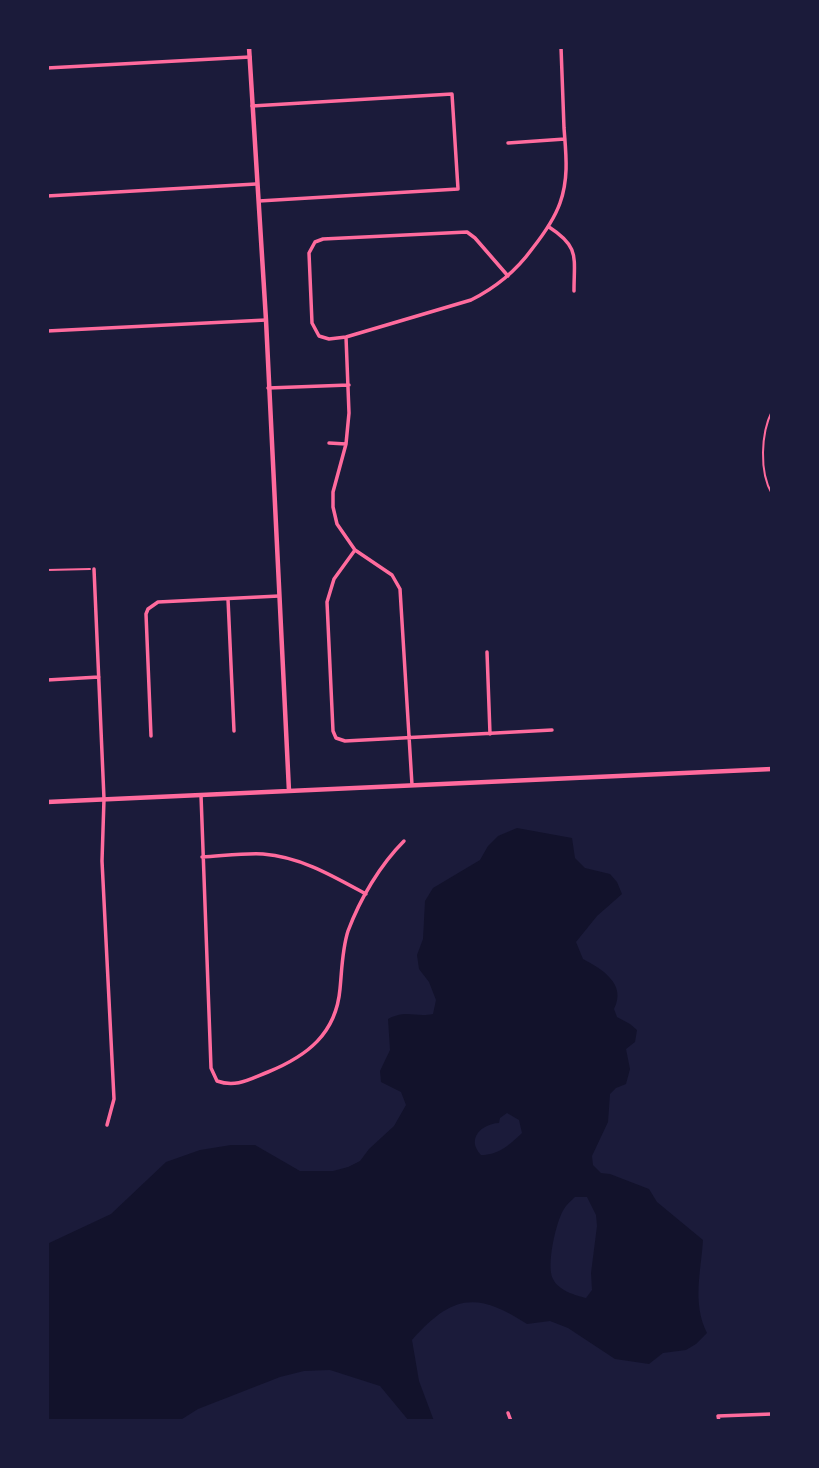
<!DOCTYPE html>
<style>
body{margin:0}
#map{position:relative;width:819px;height:1468px;overflow:hidden;background:#1b1b3a;font-family:Poppins,sans-serif}
canvas{display:block}
.frame{position:absolute;inset:0;border:49px solid #1b1b3a;pointer-events:none}
</style>
<div id="map">
<canvas width="819" height="1468"></canvas>
<div class="frame"></div>
</div>
<script>
const g = document.querySelector('canvas').getContext('2d');
g.lineJoin = 'round';
function fill(path, color) { g.fillStyle = color; g.fill(path, 'evenodd'); }
function stroke(path, color, width, dash) { g.strokeStyle = color; g.lineWidth = width; g.lineCap = dash ? 'butt' : 'round'; g.setLineDash(dash || []); g.stroke(path); }
const water = new Path2D(`
 M517,828L572,838L575,858L585,868L610,874L617,882L622,894L597,916L576,942L583,959C602,969 627,984 614,1009L617,1017L630,1024L637,1030L635,1042L626,1049L630,1069L626,1084L616,1088L610,1094L608,1122L592,1156L593,1165L601,1173L610,1174L649,1189L657,1202L703,1240C701,1272 692,1303 707,1333L696,1344L686,1350L663,1353L649,1364L615,1359L568,1328L550,1321L527,1324C476,1291 452,1295 412,1340L419,1381L434,1421H409L380,1386L330,1370L304,1371L280,1377L198,1409L179,1421H47V1244L111,1214L166,1162L200,1150L231,1145H255L300,1171H333L348,1167L360,1161L369,1149L394,1126L406,1105L401,1092L381,1082L380,1071L390,1050L388,1019C407,1009 415,1018 433,1014L436,1000L429,982L419,969L417,955L423,939L425,901L433,888L480,860L488,846L498,836ZM507,1113L519,1120L522,1133C509,1145 499,1155 481,1155C466,1139 481,1124 499,1123L500,1118ZM575,1197H587L596,1215L597,1226L591,1273L592,1290L586,1298C575,1295 559,1291 553,1279C546,1266 556,1221 564,1209C566,1205 571,1201 575,1197Z`);
const path = new Path2D(`
 M772,411C761,433 759,472 772,494
 M47,570L90,569`);
const minor = new Path2D(`
 M47,68L250,57
 M252,106L452,94L458,189L259,201
 M508,143L565,139
 M47,196L256,184
 M549,227C580,247 574,257 574,291
 M508,276L475,238L467,232L323,239L315,242L309,253L312,323L319,336L329,339L346,337L471,300C495,288 516,271 532,249C543,235 554,220 560,203C569,178 566,154 564,128C563,101 562,74 561,47
 M47,331L266,320
 M346,337L349,413L346,444L333,492V507L337,524L355,550L392,575L400,589L412,785
 M268,388L349,385
 M329,443L346,444
 M355,550L334,579L327,602L333,731L336,738L345,741L552,730
 M94,569L104,799L102,861L114,1099L107,1125
 M228,599L234,731
 M487,652L490,734
 M47,680L99,677
 M151,736L146,614L148,609L158,602L279,596
 M201,795L211,1068L217,1081C236,1088 250,1079 268,1072C307,1056 336,1034 340,989C342,969 342,950 348,931C360,899 380,865 404,841
 M202,857C222,856 243,853 263,854C301,857 333,876 366,894
 M508,1413L511,1421
 M719,1421L718,1416L772,1414`);
const tertiary = new Path2D(`
 M249,47L266,320L289,791
 M47,802L772,769`);
fill(water, '#12122b');
stroke(path, '#ff6b9d', 2);
stroke(minor, '#ff6b9d', 3.5);
stroke(tertiary, '#ff6b9d', 4.5);
</script>
